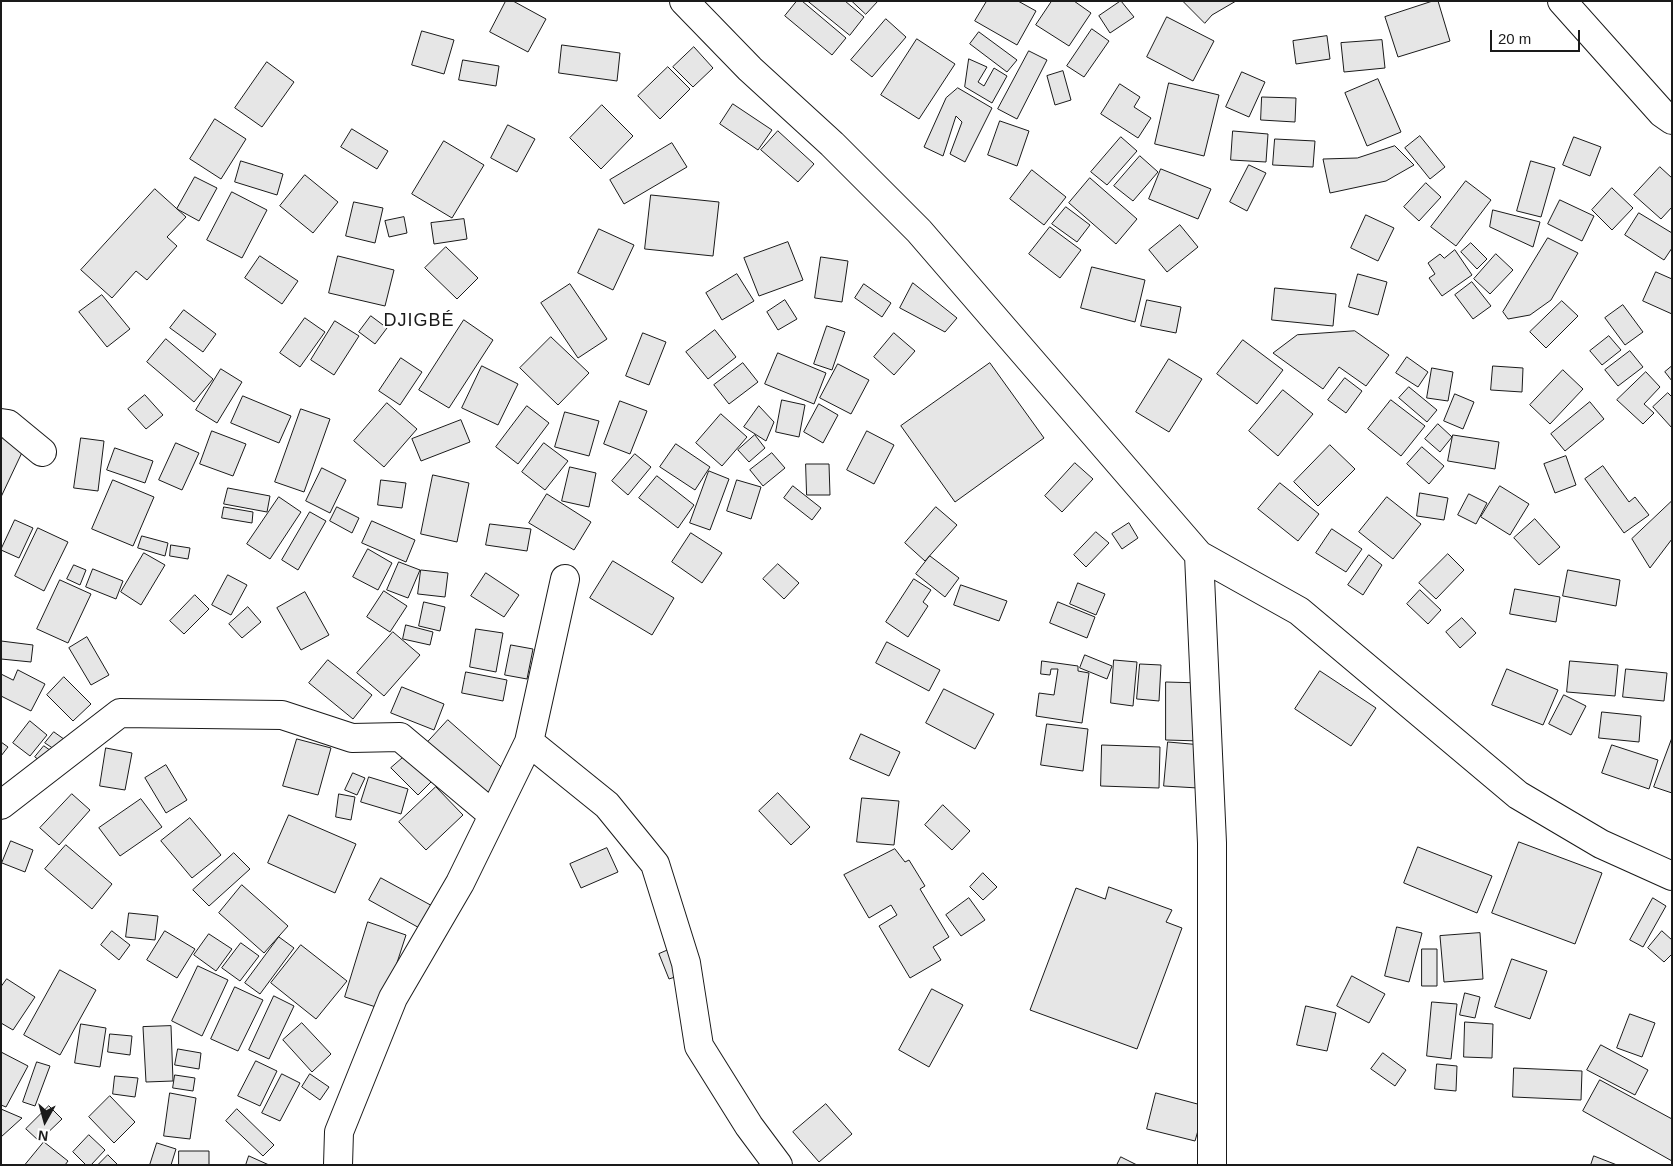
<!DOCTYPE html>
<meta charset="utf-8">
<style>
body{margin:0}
#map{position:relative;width:1673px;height:1166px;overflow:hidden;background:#fff;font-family:Arial,sans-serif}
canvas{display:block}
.frame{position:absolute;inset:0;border:2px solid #1a1a1a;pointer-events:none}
.north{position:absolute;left:20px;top:1096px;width:50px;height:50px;-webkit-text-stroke:4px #fff;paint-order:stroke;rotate:187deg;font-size:14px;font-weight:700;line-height:20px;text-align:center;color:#1a1a1a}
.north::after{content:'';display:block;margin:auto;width:18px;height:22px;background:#1a1a1a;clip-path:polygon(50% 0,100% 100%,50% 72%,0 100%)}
.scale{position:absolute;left:1490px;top:30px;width:90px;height:22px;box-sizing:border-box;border:2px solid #1a1a1a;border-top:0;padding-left:6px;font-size:15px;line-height:18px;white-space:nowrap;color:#1a1a1a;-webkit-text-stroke:4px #fff;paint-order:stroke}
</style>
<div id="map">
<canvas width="1673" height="1166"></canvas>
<div class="frame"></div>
<div class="north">N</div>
<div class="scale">20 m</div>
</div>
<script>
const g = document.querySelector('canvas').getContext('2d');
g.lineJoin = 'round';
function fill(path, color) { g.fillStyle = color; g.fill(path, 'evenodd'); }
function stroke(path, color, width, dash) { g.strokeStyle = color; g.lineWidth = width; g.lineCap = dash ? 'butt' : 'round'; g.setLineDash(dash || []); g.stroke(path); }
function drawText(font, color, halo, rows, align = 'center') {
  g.font = font + ' Arial,sans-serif'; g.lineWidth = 4; g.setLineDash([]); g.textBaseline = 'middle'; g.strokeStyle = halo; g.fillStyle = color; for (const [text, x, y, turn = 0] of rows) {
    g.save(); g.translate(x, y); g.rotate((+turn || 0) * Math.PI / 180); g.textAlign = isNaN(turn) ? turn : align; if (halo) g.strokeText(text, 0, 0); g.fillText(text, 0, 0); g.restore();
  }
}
const building = new Path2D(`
 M506,1H513L546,19L528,52L490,32Z
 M797,1H802L846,38L832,55L785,16Z
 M808,1H845L864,17L850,35Z
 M852,1H878L866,14Z
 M987,1H1018L1036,11L1017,45L975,21Z
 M1052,1H1074L1091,13L1069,46L1036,25Z
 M1121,1L1134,17L1110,33L1099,16Z
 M1183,1H1236L1212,15L1205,23Z
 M1433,1H1438L1450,41L1398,57L1385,17Z
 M1167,17L1214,41L1193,81L1147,57Z
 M886,19L906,37L872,77L851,60Z
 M1092,29L1109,41L1084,77L1067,66Z
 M422,31L454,40L444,74L412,65Z
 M979,32L1017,60L1007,72L970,44Z
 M1327,36L1330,59L1296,64L1293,41Z
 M917,39L955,64L919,119L881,95Z
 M1382,40L1385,68L1344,72L1341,43Z
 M562,45L620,53L617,81L559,73Z
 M694,47L713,68L693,87L673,67Z
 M1029,51L1047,60L1017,119L998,109Z
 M969,59L987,67L978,82L984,86L994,68L1007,76L992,103L965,87Z
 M463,60L499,66L496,86L459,80Z
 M267,62L294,82L262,127L235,108Z
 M668,67L690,89L660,119L638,96Z
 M1063,71L1071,100L1055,105L1047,76Z
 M1242,72L1265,82L1249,117L1226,107Z
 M1378,79L1401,132L1367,146L1345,93Z
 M1169,83L1219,95L1204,156L1155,144Z
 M1120,84L1140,97L1134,107L1151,118L1138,138L1101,114Z
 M958,88L992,108L965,162L950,154L962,122L956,116L943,156L924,147L946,98Z
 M1262,97L1296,98L1295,122L1261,120Z
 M733,104L772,130L758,150L720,124Z
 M602,105L633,136L601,169L570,138Z
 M215,119L246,139L221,179L190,159Z
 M1000,121L1029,131L1017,166L988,155Z
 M508,125L535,139L517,172L491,158Z
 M352,129L388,151L377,169L341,147Z
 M778,131L814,164L798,182L761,150Z
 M1233,131L1268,134L1266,162L1231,160Z
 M1420,136L1445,167L1430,179L1405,148Z
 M1121,137L1137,151L1107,185L1091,172Z
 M1574,137L1601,147L1590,176L1563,165Z
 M1275,139L1315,141L1313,167L1273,165Z
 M444,141L484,165L452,218L412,194Z
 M672,143L687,167L624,204L610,180Z
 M1395,146L1414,165L1386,181L1330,193L1323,159L1357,158Z
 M1140,156L1158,172L1133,201L1114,186Z
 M241,161L283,174L277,195L235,182Z
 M1531,161L1555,168L1541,217L1517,211Z
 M1249,165L1266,173L1247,211L1230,202Z
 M1660,167L1672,178V207L1661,219L1634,195Z
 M1161,169L1211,189L1198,219L1149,199Z
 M1032,170L1066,197L1044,225L1010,199Z
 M305,175L338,202L313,233L280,206Z
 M195,177L217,188L199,221L177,209Z
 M1090,178L1137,219L1116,244L1069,203Z
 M1466,181L1491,200L1456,246L1431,227Z
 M1426,183L1441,197L1419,221L1404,207Z
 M1612,188L1633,208L1612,230L1592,210Z
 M155,189L186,217L167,237L177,246L147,280L136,271L112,298L81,270Z
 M232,192L267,210L242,258L207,240Z
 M651,195L719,202L713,256L645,249Z
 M1560,200L1594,216L1582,241L1548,224Z
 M354,202L383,208L375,243L346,236Z
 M1066,207L1090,225L1077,242L1052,224Z
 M1493,210L1540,222L1533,247L1490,227Z
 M1639,213L1672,233V248L1664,260L1625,235Z
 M1366,215L1394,228L1378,261L1351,248Z
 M404,217L407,233L389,237L385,221Z
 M464,219L467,239L434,244L431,223Z
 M1180,225L1198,247L1167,272L1149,250Z
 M1050,227L1081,250L1060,278L1029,254Z
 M599,229L634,245L613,290L578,273Z
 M1548,238L1578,253L1551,300L1530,315L1508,319L1503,312Z
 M788,242L803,280L759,296L744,258Z
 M1471,243L1487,259L1477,269L1461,252Z
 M446,247L478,278L457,299L425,268Z
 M1455,250L1472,275L1442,296L1429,278L1435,274L1428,263L1440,254L1444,258Z
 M1496,254L1513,270L1490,294L1474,279Z
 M260,256L298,281L282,304L245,278Z
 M338,256L394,270L385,306L329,293Z
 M821,257L848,261L842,302L815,298Z
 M1092,267L1145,280L1135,322L1081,308Z
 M1656,272L1672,279V314L1643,301Z
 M737,274L754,301L722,320L706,293Z
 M1358,274L1387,282L1378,315L1349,307Z
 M1472,282L1491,306L1473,319L1455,295Z
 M913,283L957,318L945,332L900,308Z
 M570,284L607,339L578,358L541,303Z
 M864,284L891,303L882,317L855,298Z
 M1275,288L1336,294L1333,326L1272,320Z
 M102,295L130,329L107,347L79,312Z
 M785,300L797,319L778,330L767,312Z
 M1147,300L1181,307L1176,333L1141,326Z
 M1562,301L1578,316L1546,348L1530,332Z
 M1623,305L1643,332L1625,345L1605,318Z
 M184,310L216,334L203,352L170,328Z
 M371,316L387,328L375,344L359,332Z
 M305,318L325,332L300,367L280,353Z
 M464,320L493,340L449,408L419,390Z
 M335,321L359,336L334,375L311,360Z
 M827,326L845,332L832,370L814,364Z
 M715,330L736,357L708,379L686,352Z
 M1355,331L1389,355L1366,386L1339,367L1323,389L1273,353L1297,335Z
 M643,333L666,342L649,385L626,376Z
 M894,333L915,351L894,375L874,357Z
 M1609,336L1621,350L1602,365L1590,351Z
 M551,337L589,373L558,405L520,368Z
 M166,339L213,379L194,402L147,362Z
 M1243,340L1283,370L1257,404L1217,374Z
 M1630,351L1643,367L1618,386L1605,370Z
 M778,353L826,373L814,404L765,384Z
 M1407,357L1428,372L1418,387L1396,373Z
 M401,358L422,372L400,405L379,391Z
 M1169,359L1202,379L1169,432L1136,412Z
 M743,363L758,382L729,404L714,385Z
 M990,363L1044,438L955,502L901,426Z
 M838,364L869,380L851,414L820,398Z
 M482,366L518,384L498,425L462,408Z
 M1493,366L1523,368L1522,392L1491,390Z
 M1672,366V381L1665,372Z
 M1432,368L1453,372L1448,401L1427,398Z
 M221,369L242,382L217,423L196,410Z
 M1563,370L1583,389L1550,424L1530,405Z
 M1646,372L1660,387L1644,404L1654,413L1643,424L1617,400Z
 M1345,378L1362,391L1346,413L1328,400Z
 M1409,387L1437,410L1427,422L1399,398Z
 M1283,390L1313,414L1278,456L1249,431Z
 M1668,393L1672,397V428L1653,407Z
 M1455,394L1474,402L1463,429L1444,421Z
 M145,395L163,415L146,429L128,409Z
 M243,396L291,416L279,443L231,423Z
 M782,400L805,405L799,437L776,432Z
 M1391,400L1425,426L1401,456L1368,429Z
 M620,401L647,411L630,454L604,444Z
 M1590,402L1604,419L1565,451L1551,434Z
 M387,403L417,429L384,467L354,441Z
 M819,404L838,415L823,443L804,432Z
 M527,406L549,423L518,464L496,447Z
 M759,406L774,422L766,441L744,427Z
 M301,409L330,419L304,492L275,482Z
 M565,412L599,421L589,456L555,447Z
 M721,414L747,437L722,466L696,443Z
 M461,420L470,442L421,461L412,439Z
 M1438,424L1452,437L1440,452L1425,439Z
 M212,431L246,444L233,476L200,464Z
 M867,431L894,445L874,484L847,470Z
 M1,435L26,444L1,497Z
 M755,435L765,448L749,462L738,450Z
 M1453,435L1499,442L1495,469L1448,461Z
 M81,438L104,441L98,491L74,488Z
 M176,443L199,453L182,490L159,480Z
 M544,443L568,461L545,490L522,472Z
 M676,444L710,467L695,490L660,467Z
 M1330,445L1355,469L1318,506L1294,482Z
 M1422,447L1444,466L1429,484L1407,464Z
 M115,448L153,461L145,483L107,470Z
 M772,453L785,468L763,486L750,470Z
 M635,454L651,467L628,495L612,481Z
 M1566,456L1576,485L1555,493L1544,464Z
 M1075,463L1093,479L1062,512L1045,496Z
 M806,464H829L830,495H807Z
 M1603,466L1629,502L1635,497L1649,515L1624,533L1585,479Z
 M570,467L596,473L589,507L562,501Z
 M322,468L346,480L330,513L306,501Z
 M709,471L729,479L710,530L690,523Z
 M433,475L469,483L457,542L421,534Z
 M657,476L694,505L678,528L639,498Z
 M113,480L154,497L133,546L92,529Z
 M381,480L406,483L402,508L378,505Z
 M737,480L761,487L751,519L727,511Z
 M1280,483L1319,514L1298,541L1258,509Z
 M793,486L821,508L812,520L784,498Z
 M1500,486L1529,504L1510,535L1481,517Z
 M228,488L270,496L267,512L224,504Z
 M1420,493L1448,498L1444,520L1417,516Z
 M547,494L591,522L574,550L529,523Z
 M1469,494L1487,503L1476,524L1458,515Z
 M279,497L301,512L270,559L247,544Z
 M1387,497L1421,524L1393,559L1359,532Z
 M1672,501V539L1650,568L1632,539Z
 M224,507L253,512L252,523L222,518Z
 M337,507L359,518L352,533L330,521Z
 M936,507L957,525L925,561L905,543Z
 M310,512L326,521L298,570L282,560Z
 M1535,519L1560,547L1539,565L1514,538Z
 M15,520L33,528L19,558L1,550Z
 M372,521L415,540L406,562L362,543Z
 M1129,523L1138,538L1122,549L1112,534Z
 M490,524L531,529L527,551L486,545Z
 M38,528L68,542L44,591L15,576Z
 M1332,529L1362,549L1346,572L1316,553Z
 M1096,532L1109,543L1086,567L1074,555Z
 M691,533L722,553L702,583L672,562Z
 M142,536L168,543L165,556L138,548Z
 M171,545L190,548L188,559L170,556Z
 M368,549L392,563L378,590L353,577Z
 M144,553L165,565L141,605L121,592Z
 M1448,554L1464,570L1436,599L1419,583Z
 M1369,555L1382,565L1363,595L1348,585Z
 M930,556L959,578L945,597L916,574Z
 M613,561L674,598L652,635L590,598Z
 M399,562L420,570L408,598L387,590Z
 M778,564L799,583L784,599L763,579Z
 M74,565L86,570L80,585L67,579Z
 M93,569L123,581L116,599L86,587Z
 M421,570L448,573L445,597L418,594Z
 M1568,570L1620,580L1616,606L1563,596Z
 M486,573L519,595L504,617L471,596Z
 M228,575L247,585L231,615L212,605Z
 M914,579L931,590L923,602L928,606L908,637L886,622Z
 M60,580L91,594L68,643L37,629Z
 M1078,583L1105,594L1096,615L1070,604Z
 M961,585L1007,601L999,621L954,605Z
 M1515,589L1560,597L1556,622L1510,614Z
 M1420,590L1441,610L1428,624L1407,604Z
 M384,591L407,606L390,632L367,617Z
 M305,592L329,635L301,650L277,608Z
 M195,595L209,609L184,634L170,621Z
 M424,602L445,607L440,631L419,626Z
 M1058,602L1095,617L1087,638L1050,623Z
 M248,607L261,622L242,638L229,624Z
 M1462,618L1476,633L1460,648L1446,632Z
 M406,625L433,632L430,645L403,639Z
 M476,629L503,633L496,672L470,667Z
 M393,632L420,655L384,696L357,673Z
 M87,637L109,675L91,685L69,648Z
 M1,641L33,645L31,662L1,659Z
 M887,642L940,670L929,691L876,663Z
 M511,645L533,649L527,679L505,675Z
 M1085,655L1112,666L1107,679L1080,668Z
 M328,660L372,695L353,719L309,683Z
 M1114,660L1137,662L1133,706L1111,703Z
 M1042,661L1078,666V671L1089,673L1082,723L1036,716L1039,693L1054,695L1058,669H1051L1050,675L1041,674Z
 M1570,661L1618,665L1615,696L1567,692Z
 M1140,664L1161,665L1159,701L1137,699Z
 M1507,669L1558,690L1543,725L1492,705Z
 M1626,669L1667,673L1664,701L1623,697Z
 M18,670L45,684L31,711L1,696V674L13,680Z
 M1320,671L1376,708L1351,746L1295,709Z
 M466,672L507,680L503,701L462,693Z
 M64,677L91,704L73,721L47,695Z
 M1166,682L1202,683L1201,741L1166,740Z
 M402,687L444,704L434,730L391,713Z
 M944,689L994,714L975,749L926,723Z
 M1564,695L1586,706L1571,735L1549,724Z
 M1602,712L1641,716L1639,742L1599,738Z
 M448,720L508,773L486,797L426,744Z
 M30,721L47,735L30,756L13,743Z
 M1047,724L1088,729L1083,771L1041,765Z
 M54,732L68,742L60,753L45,743Z
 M861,734L900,752L889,776L850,759Z
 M1672,738V793L1654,787Z
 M297,739L331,748L318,795L283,786Z
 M1,742L8,747L1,756Z
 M1168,742L1202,745L1198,788L1164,786Z
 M1102,745L1160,747L1159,788L1101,786Z
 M1612,745L1658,760L1649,789L1602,773Z
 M44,746L57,755L48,767L35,757Z
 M106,748L132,753L125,790L100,786Z
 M406,755L432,781L418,795L391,768Z
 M166,765L187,800L166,813L145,778Z
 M353,773L365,778L357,795L345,790Z
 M369,777L408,789L401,814L361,802Z
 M436,787L463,815L426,850L399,822Z
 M778,793L810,827L791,845L759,811Z
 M72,794L90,810L59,845L40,828Z
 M339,794L355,797L351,820L336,817Z
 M862,798L899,801L894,845L857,842Z
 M141,799L162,827L120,856L99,828Z
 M943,805L970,831L952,850L925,825Z
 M289,815L356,844L335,893L268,863Z
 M190,818L221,855L192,878L161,841Z
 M11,841L33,850L25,872L2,863Z
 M1519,842L1602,873L1575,944L1492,913Z
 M66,845L112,884L92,909L45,869Z
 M1418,847L1492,876L1477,913L1404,883Z
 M607,848L618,872L581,888L570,864Z
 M895,849L905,862L909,860L925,886L920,889L949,937L933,947L941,960L910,978L879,926L897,915L891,905L869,918L844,875Z
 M234,853L250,869L209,906L193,890Z
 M983,873L997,887L983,900L970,887Z
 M381,878L436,908L423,930L369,900Z
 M242,885L288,926L264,953L219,913Z
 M1109,887L1172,910L1166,922L1182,928L1137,1049L1030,1010L1076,888L1105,899Z
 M969,898L985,920L961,936L946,915Z
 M1653,898L1666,906L1643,947L1630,940Z
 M129,913L158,916L155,940L126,937Z
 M368,922L406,935L382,1009L345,997Z
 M1397,927L1422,933L1409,982L1385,976Z
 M112,931L130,945L119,960L101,945Z
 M165,931L195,949L177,978L147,960Z
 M1662,931L1672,940V954L1664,962L1648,948Z
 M1480,933L1483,979L1444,982L1440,936Z
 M209,934L232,949L216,971L194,955Z
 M279,937L294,948L260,994L245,983Z
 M241,943L259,956L240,981L222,968Z
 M301,945L347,981L316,1019L271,983Z
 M673,948L684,974L669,979L659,954Z
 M1422,949H1437V986H1422Z
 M1512,959L1547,971L1530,1019L1495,1007Z
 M198,966L228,980L202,1036L172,1021Z
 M60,970L96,990L60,1055L24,1035Z
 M1352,976L1385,994L1369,1023L1337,1006Z
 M7,979L35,997L13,1030L1,1023V987Z
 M235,987L263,1000L238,1051L211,1039Z
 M932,989L963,1005L929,1067L899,1050Z
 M1465,993L1480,997L1475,1018L1460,1015Z
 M274,996L294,1006L269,1059L249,1050Z
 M1432,1002L1457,1004L1451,1059L1427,1056Z
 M1306,1006L1336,1013L1327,1051L1297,1045Z
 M1630,1014L1655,1023L1642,1057L1617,1048Z
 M1465,1022L1493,1024L1492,1058L1464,1057Z
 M302,1023L331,1054L312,1072L283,1040Z
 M81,1024L106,1028L100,1067L75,1063Z
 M171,1026L173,1081L146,1082L143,1027Z
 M110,1034L132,1036L130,1055L108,1052Z
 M1601,1045L1648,1070L1635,1095L1587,1070Z
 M178,1049L201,1053L199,1069L175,1065Z
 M1,1052L28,1066L6,1107L1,1105Z
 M1383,1053L1406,1070L1395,1086L1371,1069Z
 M256,1061L277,1071L260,1106L238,1096Z
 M37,1062L50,1066L35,1106L23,1102Z
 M1437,1064L1457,1066L1456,1091L1435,1089Z
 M1514,1068L1582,1071L1581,1100L1513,1097Z
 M282,1074L300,1083L280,1121L262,1113Z
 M310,1074L329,1087L320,1100L302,1087Z
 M175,1075L195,1078L193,1091L173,1088Z
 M115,1076L138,1078L135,1097L113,1094Z
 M1600,1080L1672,1119V1161L1583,1111Z
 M170,1093L196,1098L190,1139L164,1136Z
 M1156,1093L1205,1106L1195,1141L1147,1129Z
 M110,1096L135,1122L114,1143L89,1117Z
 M826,1104L852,1134L819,1162L793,1132Z
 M49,1106L62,1119L39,1141L26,1129Z
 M1,1109L22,1118L1,1137Z
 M237,1109L274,1145L263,1156L226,1121Z
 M89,1135L105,1150L91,1165H86L73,1152Z
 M44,1142L68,1161L65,1165H25Z
 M157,1143L176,1149L171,1165H150Z
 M179,1151H209V1165H179Z
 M108,1155L118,1165H98Z
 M249,1156L269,1165H246Z
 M1594,1156L1617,1165H1591Z
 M1121,1157L1137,1165H1117Z`);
const minor = new Path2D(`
 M684,1L750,69L832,144L919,231L1199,555L1299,611L1518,795L1601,844L1672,876
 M1562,1L1662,113L1672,120
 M1,423L8,424L42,452
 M1199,555L1212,843V1165
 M529,742L607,805L655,864L686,963L699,1046L749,1126L778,1165
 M1,805L120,713L282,715L352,738L400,737L493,815
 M338,1165L339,1132L393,998L460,883L529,742L565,579`);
const quarterNames = [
 ["DJIGBÉ",419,321]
];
fill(building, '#e6e6e6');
stroke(building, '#1a1a1a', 1);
stroke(minor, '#1a1a1a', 30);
stroke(minor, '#fff', 28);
g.letterSpacing = '1px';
drawText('18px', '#1a1a1a', '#fff', quarterNames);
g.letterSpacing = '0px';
</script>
